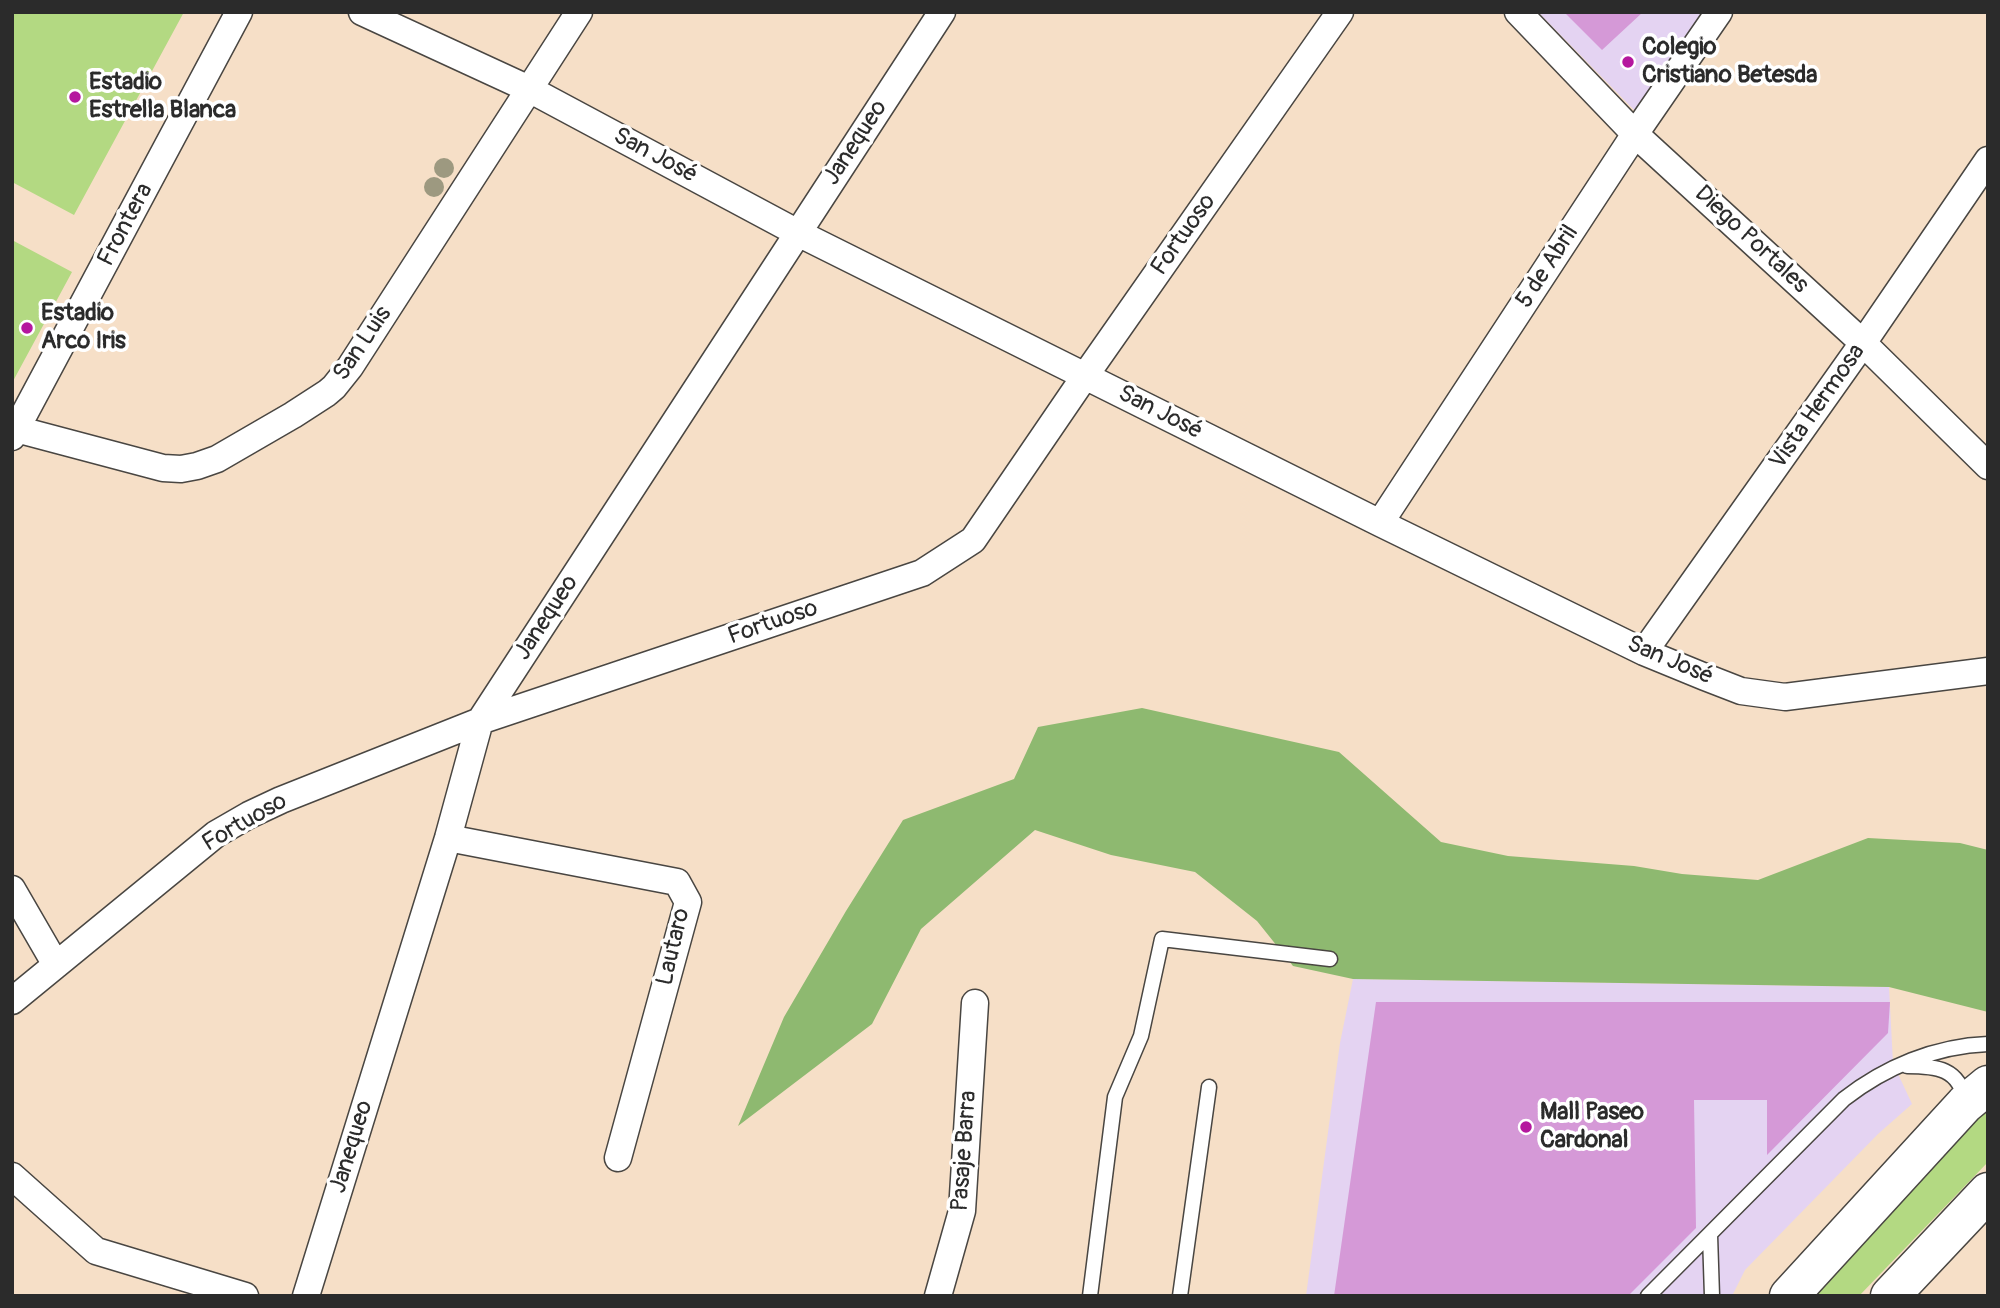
<!DOCTYPE html>
<meta charset="utf-8">
<style>
body{margin:0}
#map{position:relative;width:2000px;height:1308px;overflow:hidden;background:#f6dfc7;font-family:Pangolin,sans-serif}
canvas{display:block}
.frame{position:absolute;inset:0;border:14px solid #2b2b2b;pointer-events:none}
</style>
<div id="map">
<canvas width="2000" height="1308"></canvas>
<div class="frame"></div>
</div>
<script>
const g = document.querySelector('canvas').getContext('2d');
g.lineJoin = 'round';
function fill(path, color) { g.fillStyle = color; g.fill(path, 'evenodd'); }
function stroke(path, color, width, dash) { g.strokeStyle = color; g.lineWidth = width; g.lineCap = dash ? 'butt' : 'round'; g.setLineDash(dash || []); g.stroke(path); }
function drawText(font, color, halo, rows, align = 'center') {
  g.font = font + ' Pangolin,sans-serif'; g.lineWidth = 7; g.setLineDash([]); g.textBaseline = 'middle'; g.strokeStyle = halo; g.fillStyle = color; for (const [text, x, y, turn = 0] of rows) {
    g.save(); g.translate(x, y); g.rotate((+turn || 0) * Math.PI / 180); g.textAlign = isNaN(turn) ? turn : align; if (halo) g.strokeText(text, 0, 0); g.fillText(text, 0, 0); g.restore();
  }
}
const built = new Path2D(`
 M1538,12H1704L1636,112Z
 M1353,979L1889,987L1893,1063L1912,1104L1878,1134L1745,1270L1732,1296H1306L1340,1043Z`);
const green = new Path2D(`
 M12,12H184L74,215L12,182Z
 M12,240L72,272L12,383Z
 M1988,1108V1162L1859,1296H1810Z`);
const forest = new Path2D(`
 M1142,708L1339,752L1441,842L1508,856L1634,866L1682,874L1758,880L1868,838L1960,843L1988,850V1012L1889,987L1353,979L1293,966L1257,921L1195,872L1111,855L1035,830L921,929L872,1024L738,1126L784,1017L846,911L903,820L1014,779L1038,727Z`);
const building = new Path2D(`
 M1564,12H1643L1602,50Z
 M1376,1002H1890L1888,1033L1767,1155V1100H1694L1696,1228L1628,1296H1334Z`);
const service = new Path2D(`
 M1907,1066C1936,1066 1960,1068 1965,1102
 M1710,1235L1712,1296
 M1090,1296L1115,1097L1141,1036L1162,939L1330,959
 M1180,1296L1209,1087
 M1648,1296L1844,1099C1885,1067 1935,1046 1988,1044`);
const minor = new Path2D(`
 M362,12L529,89L798,233L1380,523L1644,652L1705,677L1741,691L1785,697L1988,671
 M1518,12L1635,134L1863,343L1988,466
 M16,429L163,468L181,469L197,466L217,459L293,415L327,393L334,387L350,367L579,12
 M12,437L239,12
 M1380,523L1635,134L1719,12
 M1644,652L1863,343L1988,160
 M448,838L677,882L688,902L618,1158
 M12,889L56,965
 M12,1001L216,834L249,815L281,800L480,721L922,573L973,540L1085,376L1340,12
 M12,1176L96,1251L245,1296
 M306,1296L448,838L480,721L942,12
 M938,1296L962,1211L975,1003`);
const primary = new Path2D(`
 M1789,1296L1965,1104L1988,1085
 M1890,1296L1988,1192`);
const trees = [
 [444,168],
 [434,187]
];
const markers = [
 [1628,62,7,"#b5179e"],
 [75,97,7,"#b5179e"],
 [27,328,7,"#b5179e"],
 [1526,1127,7,"#b5179e"]
];
const poiNames = [
 ["Colegio",1642,48],
 ["Cristiano Betesda",1642,76],
 ["Estadio",89,83],
 ["Estrella Blanca",89,111],
 ["Estadio",41,314],
 ["Arco Iris",41,342],
 ["Mall Paseo",1540,1113],
 ["Cardonal",1540,1141]
];
const streetNames = [
 ["Janequeo",856,143,-57],
 ["San José",655,156,28],
 ["Frontera",126,225,-62],
 ["Fortuoso",1184,235,-55],
 ["Diego Portales",1751,240,43],
 ["5 de Abril",1548,267,-57],
 ["San Luis",363,344,-56],
 ["Vista Hermosa",1818,407,-55],
 ["San José",1160,413,27],
 ["Janequeo",547,618,-57],
 ["Fortuoso",773,623,-19],
 ["San José",1670,661,23],
 ["Fortuoso",245,823,-30],
 ["Lautaro",674,947,-77],
 ["Janequeo",352,1147,-73],
 ["Pasaje Barra",965,1151,-86]
];
fill(built, '#e4d3f2');
fill(green, '#b3d982');
fill(forest, '#8eb970');
fill(building, '#d599d7');
stroke(service, '#494642', 17);
stroke(minor, '#494642', 29);
stroke(primary, '#494642', 41);
stroke(service, '#fff', 14);
stroke(minor, '#fff', 26);
stroke(primary, '#fff', 38);
g.fillStyle = '#9d9980';
for (const [x, y] of trees) { g.beginPath(); g.arc(x, y, 10, 0, 2 * Math.PI); g.fill(); }
for (const [x, y, r, color] of markers) { const dot = new Path2D(); dot.arc(x, y, r, 0, 2 * Math.PI); g.fillStyle = color; g.fill(dot); stroke(dot, '#fff', 2.5); }
drawText('bold 24px', '#2b2b2b', '#fff', poiNames, 'left');
drawText('24px', '#2b2b2b', '#fff', streetNames);
</script>
